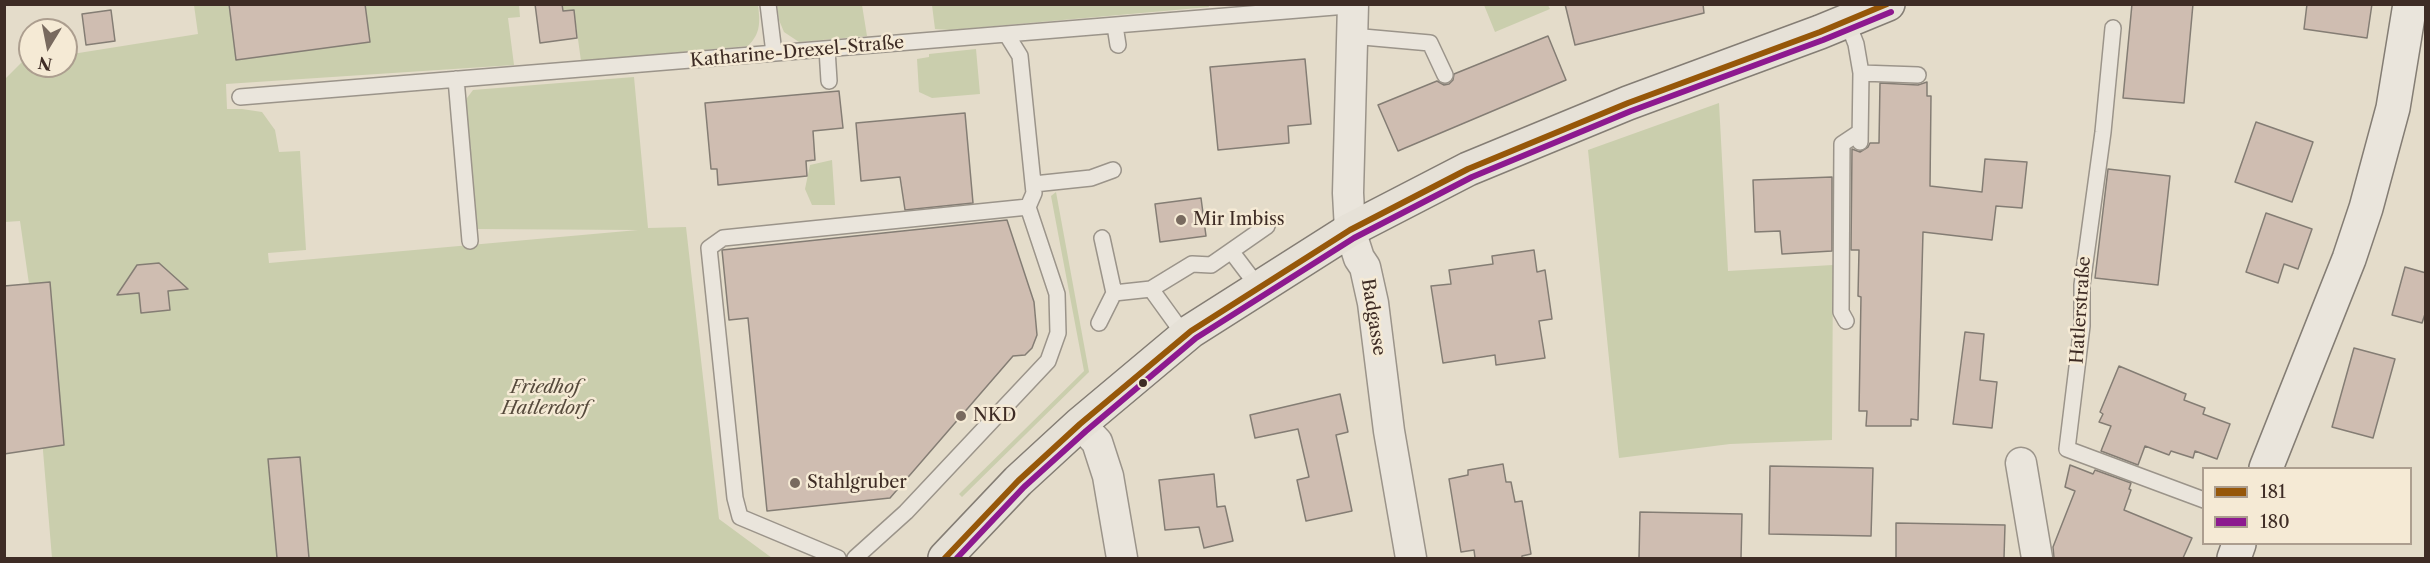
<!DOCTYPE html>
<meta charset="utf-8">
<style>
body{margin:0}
#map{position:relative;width:2430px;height:563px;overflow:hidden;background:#e4dcca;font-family:"Libre Caslon Text",serif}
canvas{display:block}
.frame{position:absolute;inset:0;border:6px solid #3e2c25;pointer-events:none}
.legend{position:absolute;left:2202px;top:467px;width:210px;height:78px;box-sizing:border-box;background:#f5ead5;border:2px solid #ac9e8f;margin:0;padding:8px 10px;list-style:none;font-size:18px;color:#3e2c25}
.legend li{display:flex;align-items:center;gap:12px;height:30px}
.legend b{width:30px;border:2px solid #ac9e8f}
.north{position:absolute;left:18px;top:18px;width:60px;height:60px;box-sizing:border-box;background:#f5ead5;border:2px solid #ac9e8f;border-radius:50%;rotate:190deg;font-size:16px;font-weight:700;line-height:24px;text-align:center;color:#3e2c25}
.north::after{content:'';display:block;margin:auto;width:21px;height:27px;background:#786a5f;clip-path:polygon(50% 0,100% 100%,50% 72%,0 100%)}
</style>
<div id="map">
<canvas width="2430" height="563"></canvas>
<div class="frame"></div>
<ul class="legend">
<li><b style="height:8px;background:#965709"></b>181</li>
<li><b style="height:8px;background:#8d198f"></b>180</li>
</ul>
<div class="north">N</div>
</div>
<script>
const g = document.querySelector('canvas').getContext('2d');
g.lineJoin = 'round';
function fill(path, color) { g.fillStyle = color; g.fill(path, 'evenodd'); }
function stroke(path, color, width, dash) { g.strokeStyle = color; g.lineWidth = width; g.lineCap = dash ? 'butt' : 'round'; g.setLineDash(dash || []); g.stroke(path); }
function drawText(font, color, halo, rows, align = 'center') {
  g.font = font + ' "Libre Caslon Text",serif'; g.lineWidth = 5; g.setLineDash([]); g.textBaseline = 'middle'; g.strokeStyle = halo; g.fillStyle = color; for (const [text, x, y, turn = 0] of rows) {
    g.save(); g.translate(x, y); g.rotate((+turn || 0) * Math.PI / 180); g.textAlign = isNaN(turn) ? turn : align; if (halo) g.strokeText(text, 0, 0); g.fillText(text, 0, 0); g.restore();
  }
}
const green = new Path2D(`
 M1208,4L1209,7L950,30L935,29L932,5Z
 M194,5H519L520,17L508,18L514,65L226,84L227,109H242L262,112L275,130L279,152L300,151L306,250L268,253L269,263L638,230L474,229L463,110L467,98L473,90L634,77L648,228L686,227L719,519L772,558H52L29,284L20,221L5,222V79L22,62L30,61V66H66V55L198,34Z
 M562,5H758C760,22 761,33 748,46L581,61L574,10L563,11Z
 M777,5H862L867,36L799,42L784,32L779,20Z
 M1484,5H1548L1550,9L1495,32Z
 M976,49L980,94L932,98L919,92L917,59L929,57V54Z
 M1719,103L1728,271L1833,265L1832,440L1730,444L1619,458L1588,150Z
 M832,160L835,205H812L805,189L810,165Z
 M1056,192L1089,372L962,497L959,494L1084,371L1051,196Z`);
const building = new Path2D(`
 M229,4H365L370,42L236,60Z
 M535,4H562L563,11L574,10L577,38L540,43Z
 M1565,4H1703L1704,13L1575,45Z
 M2132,4H2193L2184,103L2123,98Z
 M2307,4H2372L2367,38L2304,29Z
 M111,10L115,41L86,45L82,14Z
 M1548,36L1566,80L1398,151L1378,105L1437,81L1444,85L1449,84L1453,80L1454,74Z
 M1305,59L1311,124L1288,126L1289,143L1218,150L1210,67Z
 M1927,82V96H1931L1930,186L1982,192L1985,159L2027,162L2022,208L1996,206L1992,240L1923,232L1918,420L1911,419V426H1866L1867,411H1859L1861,297L1858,296L1859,250H1851L1852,149L1860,152L1868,147L1870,143H1879L1880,83L1918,85Z
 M839,91L843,128L813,131L815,160L806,161L807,176L718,185L717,169H711L705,103Z
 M965,113L973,203L905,210L900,177L861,181L856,123Z
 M2256,122L2313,142L2292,202L2235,182Z
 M2108,169L2170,176L2158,285L2095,278Z
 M1832,177V251L1782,254L1780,231L1755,232L1753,180Z
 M1201,198L1206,236L1160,242L1155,204Z
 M2266,213L2312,229L2298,269L2284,264L2278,283L2246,272Z
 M1007,220L1034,302L1037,335L1032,348L1025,355L1013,356L890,498L767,511L748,318L729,320L722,250Z
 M1534,250L1537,272L1545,270L1552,319L1539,321L1545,358L1496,365L1495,355L1443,363L1431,286L1451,284L1449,270L1493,264L1492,256Z
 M159,263L188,289L168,291L170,310L141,313L139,293L117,295L137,265Z
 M2405,267L2426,273V311L2422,323L2392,315Z
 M50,282L64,445L4,454V286Z
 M1965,332L1984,334L1980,380L1997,382L1992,428L1953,424Z
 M2354,348L2395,359L2373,438L2332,427Z
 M2119,366L2186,394L2184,400L2205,408L2203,414L2230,424L2217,459L2195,451L2193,458L2171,451L2169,455L2145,446L2138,465L2101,451L2111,426L2099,422L2103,414L2100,412Z
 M1340,394L1348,432L1336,435L1352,511L1306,521L1297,480L1309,477L1298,429L1255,438L1250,415Z
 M300,457L309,558H277L268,459Z
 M1503,464L1506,482H1511L1515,502L1522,501L1531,554L1522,556V558H1475L1474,550L1461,552L1449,479L1468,475V470Z
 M2070,465L2093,474L2095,470L2131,483L2129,489L2131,490L2124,510L2192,538L2183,558H2054L2053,547L2075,491L2065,487Z
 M1770,466L1873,468L1871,536L1769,534Z
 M1214,474L1217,507L1225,506L1233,541L1204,548L1199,527L1165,530L1159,480Z
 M1640,512L1742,514L1741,558H1639Z
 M1896,523L2005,525L2004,558H1896Z`);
const lane = new Path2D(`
 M768,4L774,53
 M1847,21L1856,44L1861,73L1918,75
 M1115,26L1118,45
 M2113,28L2103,132L2082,285V326L2067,449L2204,500
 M1352,36L1430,43L1445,75
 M827,49L829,81
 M456,79L470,241
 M240,97L1359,5
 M1860,142L1861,73
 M1034,184L1091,178L1113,170
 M1102,238L1114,293L1151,289L1185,336
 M1231,251L1259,288
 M1151,289L1192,264L1211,265L1267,226
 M1846,321L1841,312L1842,144L1860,132
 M1099,323L1114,293
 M838,558L740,517L735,498L709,248L723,238L1028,207L1034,193L1020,56L1007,35
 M855,558L906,512L1048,361L1058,333L1057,294L1028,207`);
const street = new Path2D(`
 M1353,4L1348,193L1350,230L1359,258L1365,267L1373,303L1389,431L1411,558
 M1080,424L1097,442L1108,476L1122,558
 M2021,463L2037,558`);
const secondary = new Path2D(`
 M2266,468L2349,259L2366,208L2393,108L2410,4
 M2234,558L2239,544`);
const primary = new Path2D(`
 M945,558L1018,481L1080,424L1191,331L1350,230L1468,169L1628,103L1820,32L1888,4`);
const bus1 = new Path2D(`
 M945,558L1018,481L1080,424L1191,331L1350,230L1468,169L1628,103L1820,32L1887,4`);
const bus2 = new Path2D(`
 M957,558L1024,487L1086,431L1196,338L1354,238L1472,177L1631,111L1823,40L1891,12`);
const markers = [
 [1181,220,6,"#786a5f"],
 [1143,383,5,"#3e2c25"],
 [961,416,6,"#786a5f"],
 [795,483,6,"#786a5f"]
];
const streetNames = [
 ["Katharine-Drexel-Straße",797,52,-5],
 ["Hatlerstraße",2081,310,-86],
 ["Badgasse",1373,317,81]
];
const poiNames = [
 ["Mir Imbiss",1193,220],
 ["NKD",973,416],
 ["Stahlgruber",807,483]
];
const parkNames = [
 ["Friedhof",545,388],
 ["Hatlerdorf",545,409]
];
fill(green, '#cacead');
fill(building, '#cfbdb1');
stroke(building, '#847d74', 1.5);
stroke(lane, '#9b948a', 18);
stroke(street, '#9b948a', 33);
stroke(secondary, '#847d74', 36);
stroke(primary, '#847d74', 36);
stroke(lane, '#eae5dc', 15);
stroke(street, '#eae5dc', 30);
stroke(secondary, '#eae5dc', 33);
stroke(primary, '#e6e1d7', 33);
stroke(bus1, '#965709', 6);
stroke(bus2, '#8d198f', 6);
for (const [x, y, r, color] of markers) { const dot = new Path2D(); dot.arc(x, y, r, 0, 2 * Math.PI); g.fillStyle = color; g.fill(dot); stroke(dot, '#f5ead5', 2); }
drawText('18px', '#3e2c25', '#f5ead5', streetNames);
drawText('18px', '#3e2c25', '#f5ead5', poiNames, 'left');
drawText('italic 18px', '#564a3c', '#f5ead5', parkNames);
</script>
